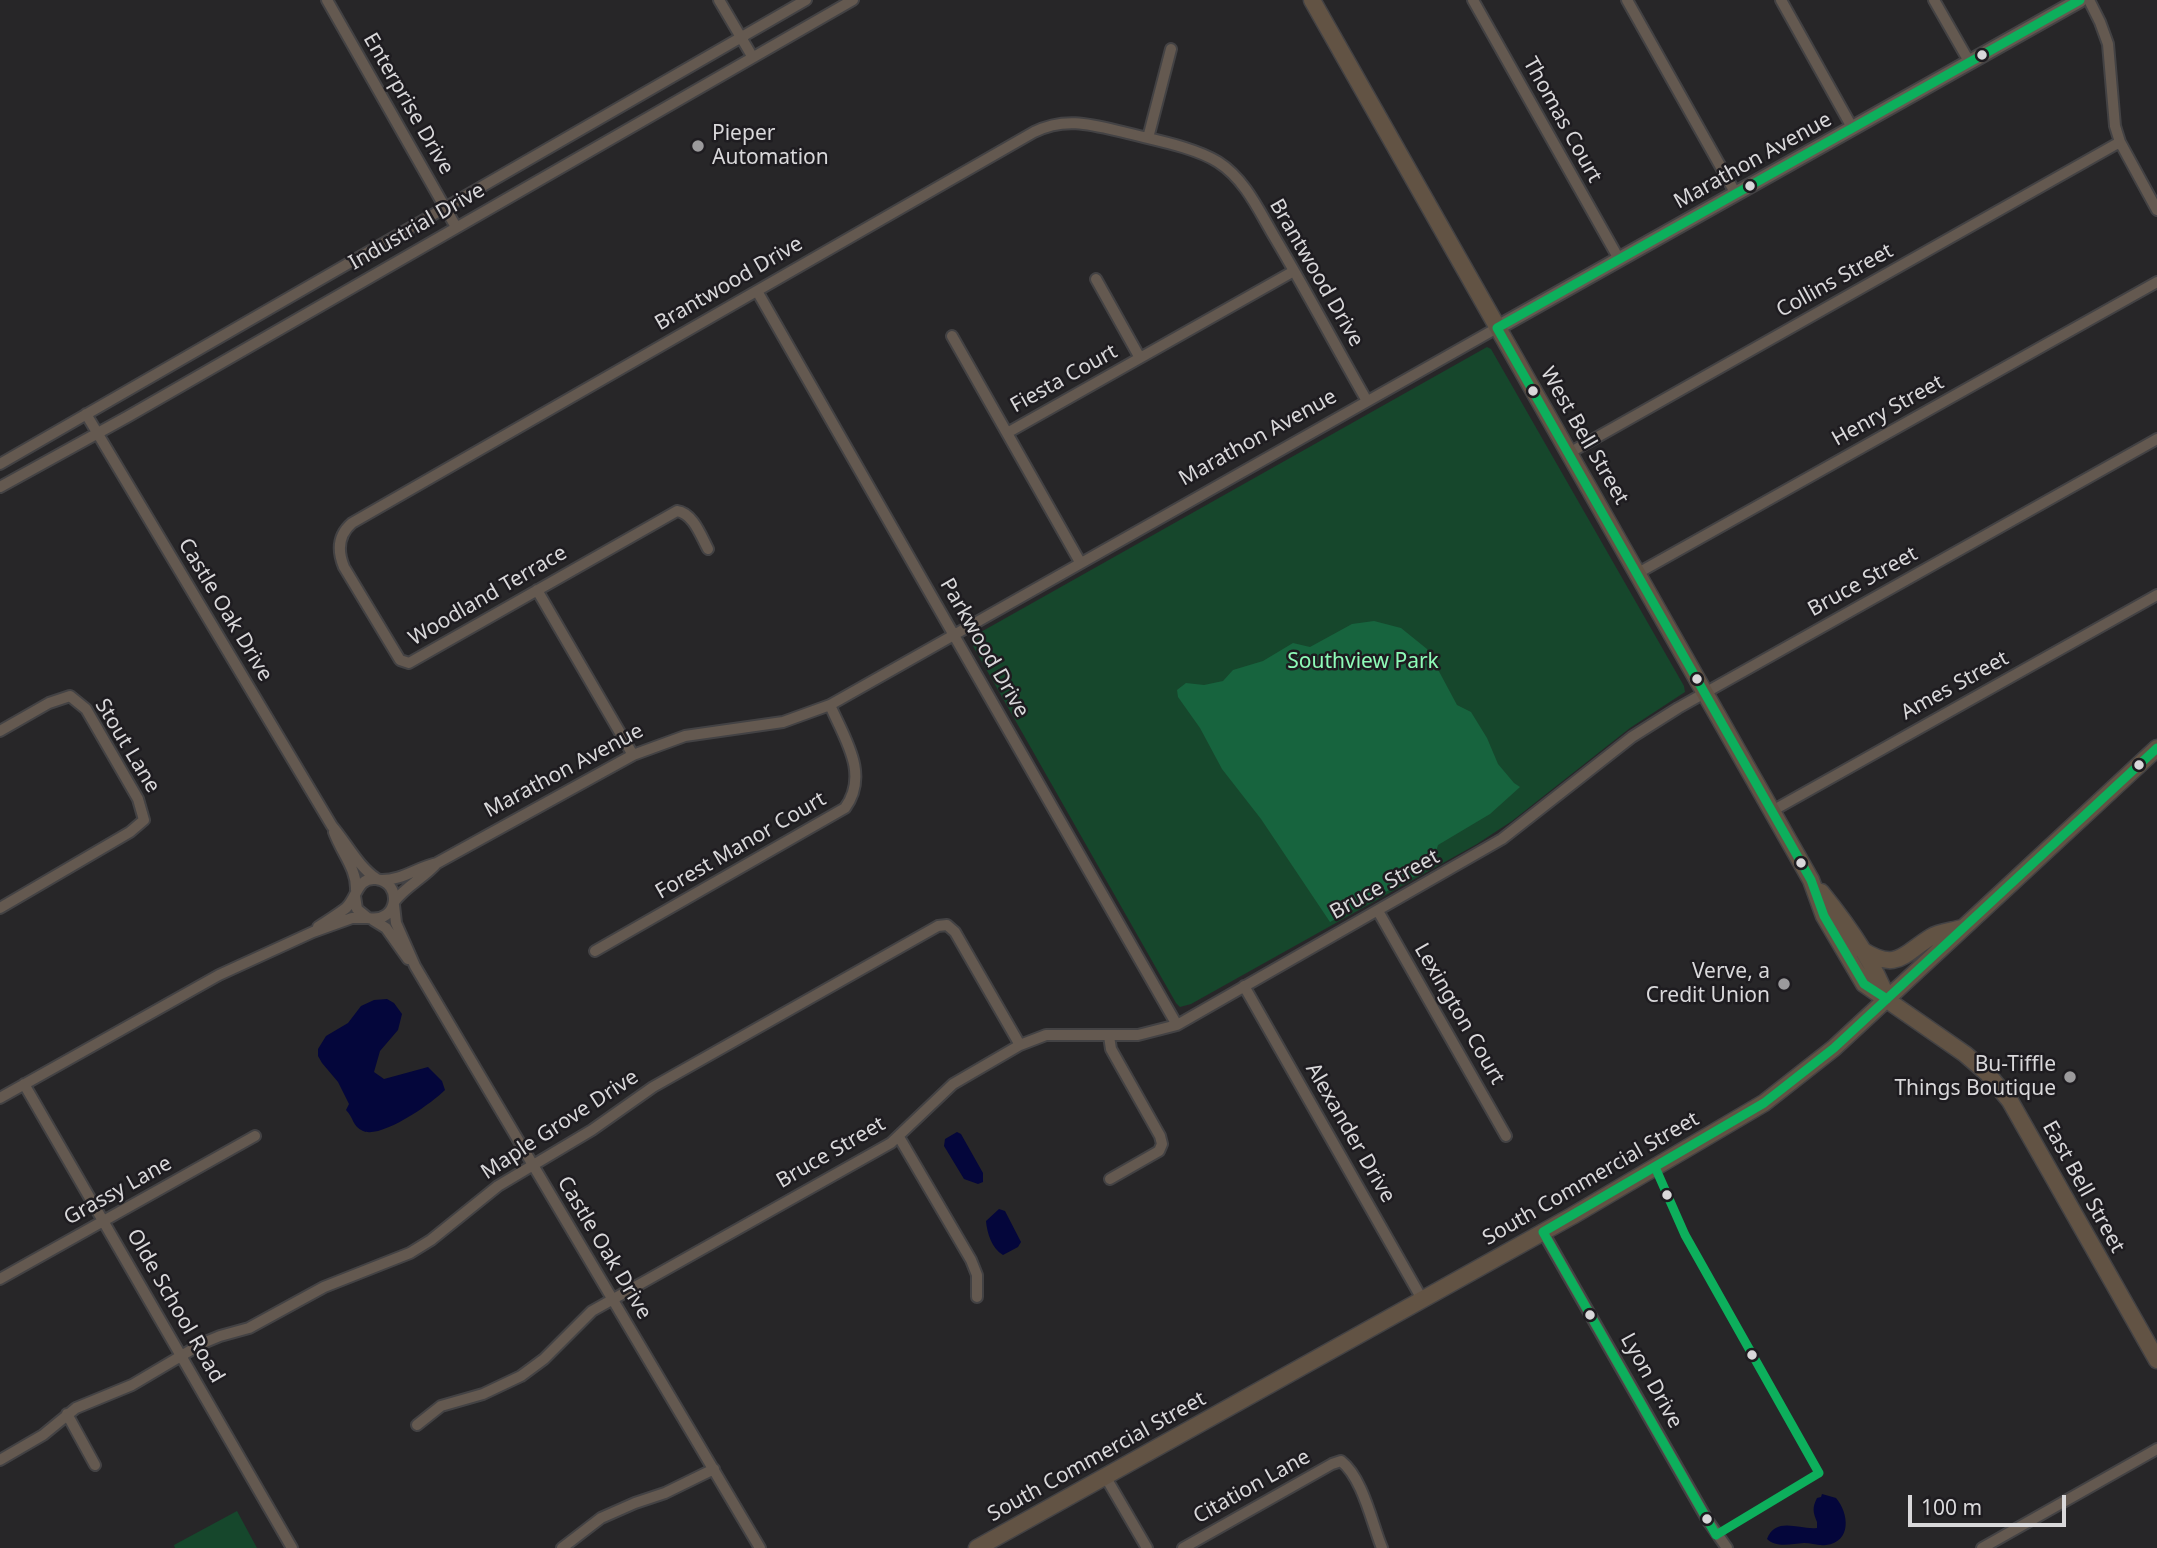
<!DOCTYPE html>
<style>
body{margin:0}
#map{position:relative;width:2157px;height:1548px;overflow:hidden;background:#272628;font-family:"Noto Sans",sans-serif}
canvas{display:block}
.scale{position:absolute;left:1908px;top:1495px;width:158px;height:32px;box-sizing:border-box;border:4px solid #d9d8da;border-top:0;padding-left:9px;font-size:21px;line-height:24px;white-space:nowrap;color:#d9d8da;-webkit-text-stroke:5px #1e1c20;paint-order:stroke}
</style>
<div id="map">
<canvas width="2157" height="1548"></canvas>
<div class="scale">100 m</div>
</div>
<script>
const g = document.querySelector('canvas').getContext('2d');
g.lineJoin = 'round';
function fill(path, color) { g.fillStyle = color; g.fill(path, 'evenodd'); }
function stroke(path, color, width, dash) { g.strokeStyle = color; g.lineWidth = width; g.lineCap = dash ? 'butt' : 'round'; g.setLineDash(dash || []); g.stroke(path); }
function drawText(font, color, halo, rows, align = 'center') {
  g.font = font + ' "Noto Sans",sans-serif'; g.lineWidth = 5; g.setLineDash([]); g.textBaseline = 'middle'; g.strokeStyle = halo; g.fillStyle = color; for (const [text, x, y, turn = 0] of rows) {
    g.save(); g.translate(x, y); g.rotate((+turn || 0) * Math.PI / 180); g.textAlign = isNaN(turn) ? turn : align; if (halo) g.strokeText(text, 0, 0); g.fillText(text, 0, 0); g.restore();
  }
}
const green = new Path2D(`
 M1487,347L1491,349L1684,686L1685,692L1630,728L1512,821L1477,844L1191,1004L1180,1007L1176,1003L973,646L972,637Z
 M237,1511L257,1548H175L174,1545Z`);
const forest = new Path2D(`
 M1374,621L1401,628L1427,649L1457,705L1471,712L1487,738L1498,764L1514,783L1520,787L1490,814L1438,845L1434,859L1428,869L1330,922L1261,819L1222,769L1200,728L1178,697L1177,690L1186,683L1204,685L1223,681L1233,670L1263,661L1293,643L1310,647L1352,624Z`);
const water = new Path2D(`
 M387,999L394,1003L402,1014L398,1030L380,1051L374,1072L384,1079L428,1067L442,1081L445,1090C431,1104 381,1139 363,1131C352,1126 354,1118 346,1110L349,1104L338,1082L322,1063L318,1056V1049L326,1036L348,1023L361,1006L374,1000Z
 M957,1132L961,1134L983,1173V1182L978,1184L964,1179L944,1146L945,1139Z
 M999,1209L1005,1211L1021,1242L1018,1247L1003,1255C992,1249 987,1233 986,1221Z
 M1822,1494L1836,1498C1849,1513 1852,1542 1826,1545C1818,1546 1811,1543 1804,1543C1791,1544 1776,1548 1767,1539C1776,1516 1799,1530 1817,1528V1522C1813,1512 1812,1508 1817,1498L1821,1497Z`);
const minor = new Path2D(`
 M327,0L456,227
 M719,0L752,56
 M1473,0L1619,259
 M1627,0L1736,194
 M1781,0L1853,129
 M1934,0L1970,63
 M2089,0L2100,22L2108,44L2115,126L2120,142L2157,210
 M1148,138L1171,49
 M1096,279L1140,358
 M757,291L1177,1025
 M952,336L1080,562
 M86,414L332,826C346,842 359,868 377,879
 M1007,433L1294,271
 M1569,453L2120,142
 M0,464L806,0
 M0,487L127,417L853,0
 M708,549C701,536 693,513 677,511L409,663L400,660L344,567C337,550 338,535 352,523L1034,132C1066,116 1093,125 1127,133C1154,140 1194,147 1218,162C1245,179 1259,211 1275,238C1307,292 1336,347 1367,401
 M1638,573L2157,282
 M537,590L633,755
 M0,731L49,703L70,696L86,709L138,799L144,820L130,832L0,908
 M1772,811L2157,595
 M334,832C341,852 357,869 356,890
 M380,880C401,881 418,867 437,863L633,755L685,736L783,722L830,705L1497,328
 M394,902C406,886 424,878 437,863
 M394,905L396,923L415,966L760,1548
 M1378,911L1506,1136
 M373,920L386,928L408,959
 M318,927C327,921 337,915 346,908C357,898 357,877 376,879C403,882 399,924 368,918L357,909L355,896
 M595,951L845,808C870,774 844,738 830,705
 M1244,986L1422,1299
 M1109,1036L1111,1049L1160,1136L1162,1144L1159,1151L1110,1179
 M24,1084L292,1548
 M0,1098L219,975L313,932L352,918H368
 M899,1137L971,1260L977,1275V1297
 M1543,1232L1708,1521L1727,1548
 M0,1279L255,1136
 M67,1414L95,1465
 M417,1425L441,1406L483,1394L521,1376L544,1359L592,1311L891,1143L953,1084L1020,1045L1046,1035H1138L1177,1025L1502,839L1632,737L1678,708L2157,439
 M0,1460L43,1435L76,1408L132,1385L203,1343L220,1336L249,1328L324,1287L410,1253L431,1240L498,1186L592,1130L653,1087L938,926L947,925L955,932L1020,1045
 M1105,1476L1147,1548
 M562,1548L601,1518L635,1503L665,1493L714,1469
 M1183,1548L1332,1464L1341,1461C1363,1478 1372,1524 1382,1548
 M1982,1548L2157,1449`);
const tertiary = new Path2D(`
 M1497,328L2080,0`);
const secondary = new Path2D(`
 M1312,0L1811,880L1824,916L1864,984L1965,1054L1987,1073L2010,1101L2157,1360
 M1821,892C1847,924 1873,960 1887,999
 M1862,950C1898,972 1903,954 1931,937C1939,932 1952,931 1962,928
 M977,1548L1572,1216L1764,1103L1834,1048L2157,748`);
const bus1 = new Path2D(`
 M1497,328L1811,880L1824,916L1864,984L1887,999
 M1497,328L2080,0
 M1655,1167L1685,1235L1819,1473
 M1543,1232L1764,1103L1834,1048L2157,748
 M1543,1232L1716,1535
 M1716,1535L1819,1473`);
const markers = [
 [1982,55,6,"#d9d8da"],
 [698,146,7,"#9b9a9c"],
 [1750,186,6,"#d9d8da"],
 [1533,391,6,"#d9d8da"],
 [1697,679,6,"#d9d8da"],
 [2139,765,6,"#d9d8da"],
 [1801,863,6,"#d9d8da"],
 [1784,984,7,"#9b9a9c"],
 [2070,1077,7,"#9b9a9c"],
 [1667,1195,6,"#d9d8da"],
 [1590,1315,6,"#d9d8da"],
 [1752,1355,6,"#d9d8da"],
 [1707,1519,6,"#d9d8da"]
];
const streetNames = [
 ["Enterprise Drive",408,104,60],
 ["Thomas Court",1562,120,61],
 ["Marathon Avenue",1753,161,-29],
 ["Industrial Drive",417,227,-30],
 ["Brantwood Drive",1316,273,60],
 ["Collins Street",1835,281,-29],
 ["Brantwood Drive",729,284,-30],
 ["Fiesta Court",1064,379,-29],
 ["Henry Street",1888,411,-29],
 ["West Bell Street",1584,436,60],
 ["Marathon Avenue",1258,438,-29],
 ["Bruce Street",1863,582,-29],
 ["Woodland Terrace",488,596,-30],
 ["Castle Oak Drive",225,610,59],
 ["Parkwood Drive",984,648,60],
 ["Ames Street",1955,686,-29],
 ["Stout Lane",127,746,59],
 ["Marathon Avenue",564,771,-28],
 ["Forest Manor Court",741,846,-30],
 ["Bruce Street",1385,885,-29],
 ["Lexington Court",1459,1014,60],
 ["Maple Grove Drive",560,1125,-33],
 ["Alexander Drive",1350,1133,60],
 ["Bruce Street",831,1153,-30],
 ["South Commercial Street",1591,1179,-30],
 ["East Bell Street",2083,1187,61],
 ["Grassy Lane",118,1191,-29],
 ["Castle Oak Drive",604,1248,59],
 ["Olde School Road",175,1306,60],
 ["Lyon Drive",1651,1381,61],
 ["South Commercial Street",1097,1457,-29],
 ["Citation Lane",1252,1487,-29]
];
const poiNames = [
 ["Pieper",712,134,"left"],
 ["Automation",712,158,"left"],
 ["Verve, a",1770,972],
 ["Credit Union",1770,996],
 ["Bu-Tiffle",2056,1065],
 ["Things Boutique",2056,1089]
];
const parkNames = [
 ["Southview Park",1363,662]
];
fill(green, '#16472c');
fill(forest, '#17643e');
fill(water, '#04063b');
stroke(minor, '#434244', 14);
stroke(tertiary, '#434244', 18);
stroke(secondary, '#434244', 19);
stroke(minor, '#645950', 10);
stroke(tertiary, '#645950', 14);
stroke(secondary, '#625344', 16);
stroke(bus1, '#0daf5c', 9);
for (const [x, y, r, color] of markers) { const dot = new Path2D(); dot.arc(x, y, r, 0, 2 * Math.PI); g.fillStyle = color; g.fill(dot); stroke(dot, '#1e1c20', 2.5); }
drawText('21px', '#d9d8da', '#1e1c20', streetNames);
drawText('21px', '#d9d8da', '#1e1c20', poiNames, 'right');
drawText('21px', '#8efbb8', '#1e1c20', parkNames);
</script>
